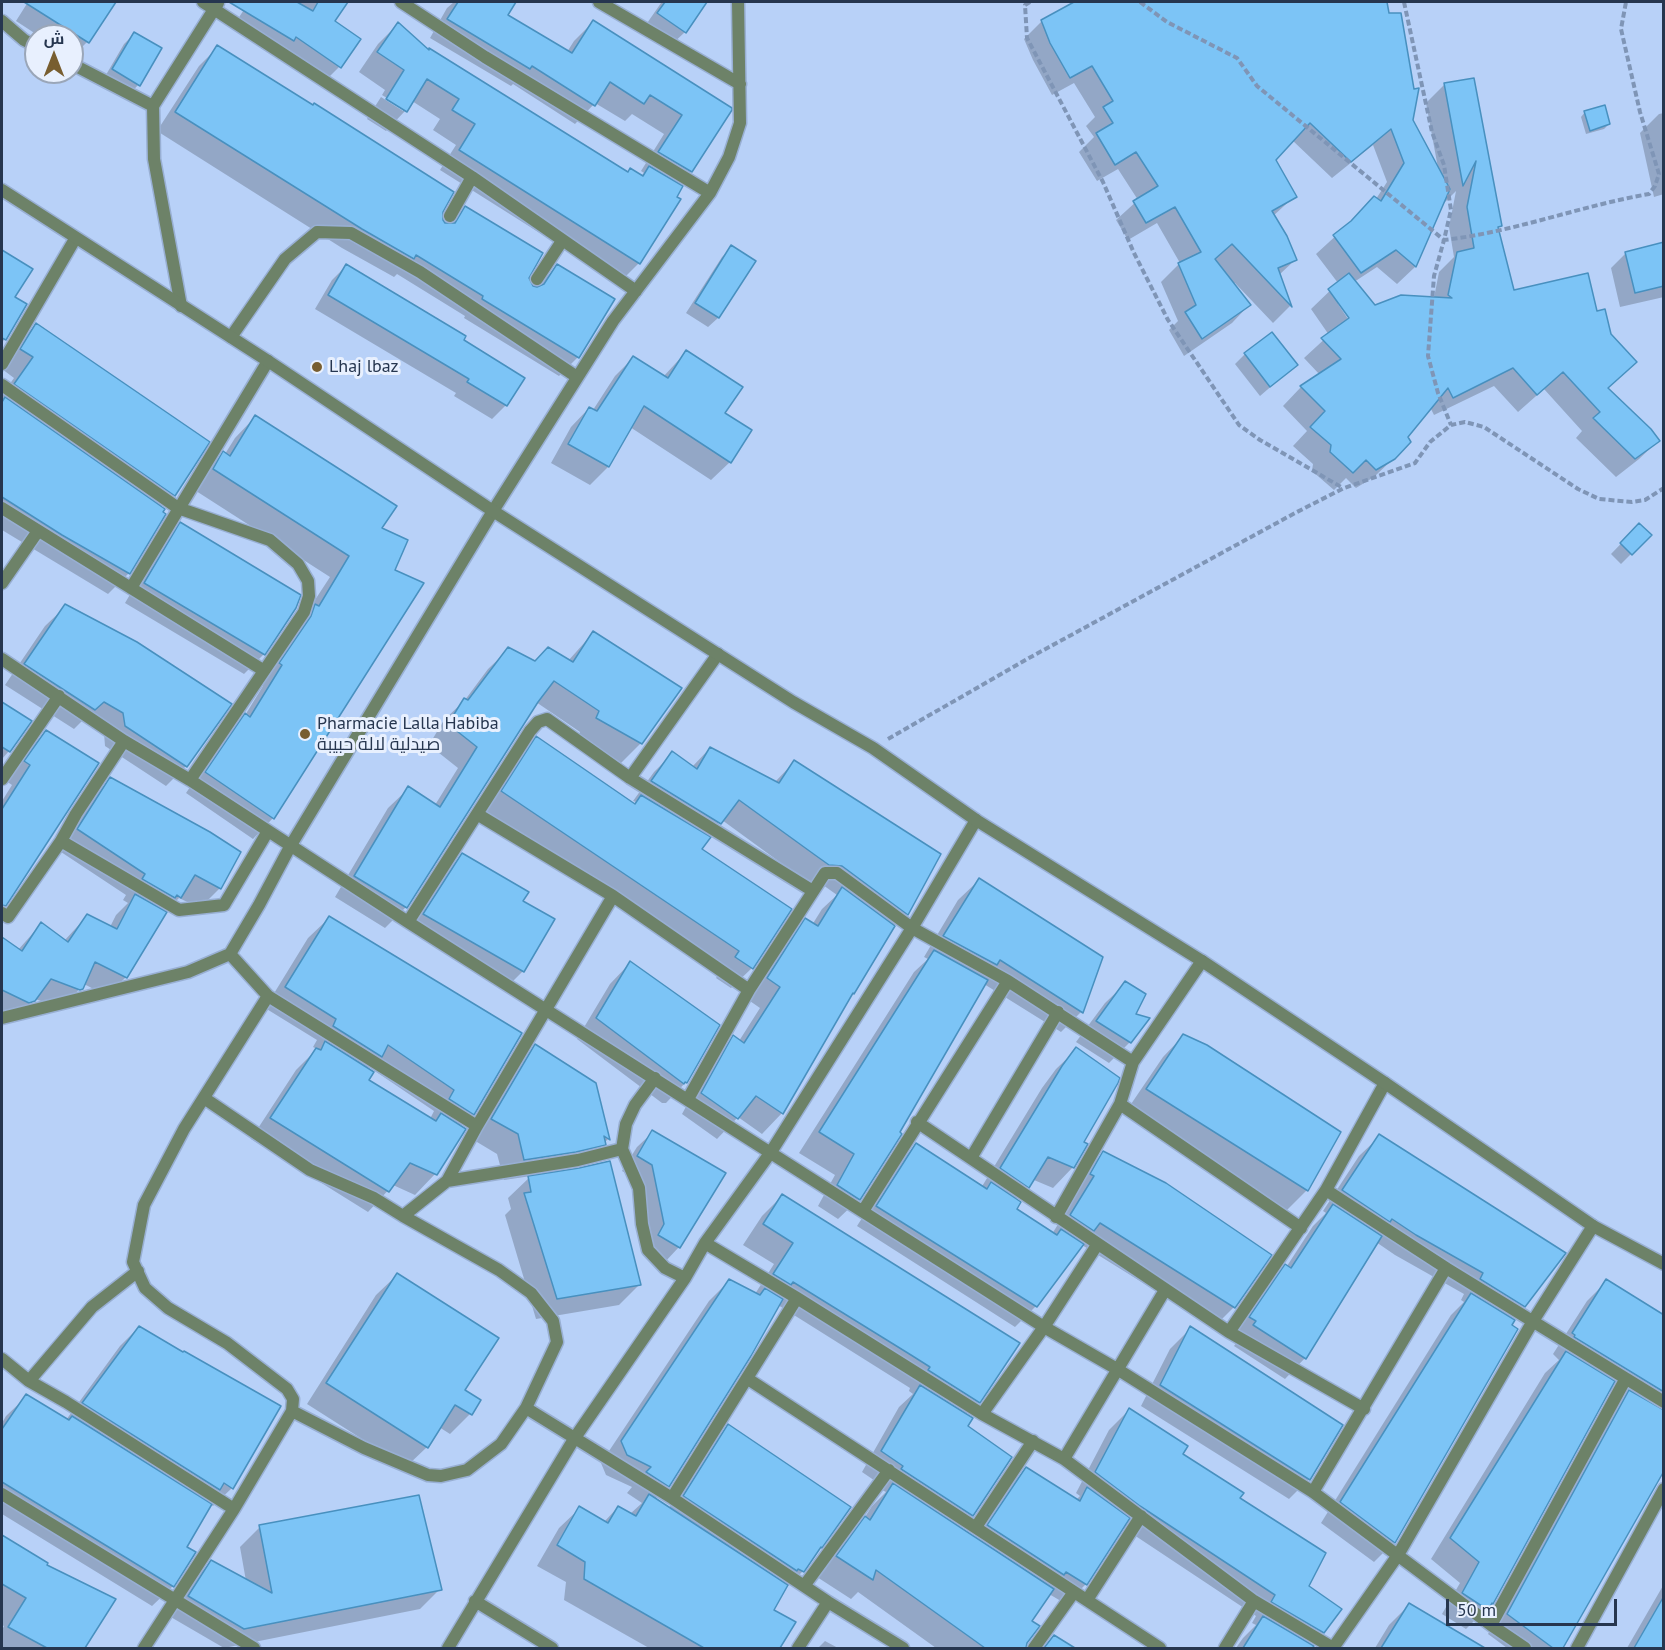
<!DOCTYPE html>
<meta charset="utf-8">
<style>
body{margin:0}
#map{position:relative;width:1665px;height:1650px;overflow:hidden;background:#b8d1f8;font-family:"PT Sans",Cairo,sans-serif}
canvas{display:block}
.frame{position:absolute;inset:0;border:3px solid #26364f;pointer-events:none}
.north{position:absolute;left:24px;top:24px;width:60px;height:60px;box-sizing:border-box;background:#e8f0fe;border:2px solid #9aa6b8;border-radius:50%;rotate:0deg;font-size:16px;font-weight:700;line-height:24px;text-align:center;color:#26364f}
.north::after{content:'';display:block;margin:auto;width:21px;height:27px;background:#785e30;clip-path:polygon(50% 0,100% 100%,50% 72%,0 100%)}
.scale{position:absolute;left:1446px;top:1599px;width:171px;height:27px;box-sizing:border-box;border:3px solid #26364f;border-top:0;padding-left:8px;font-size:18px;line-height:21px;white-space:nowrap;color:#26364f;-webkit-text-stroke:4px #e8f0fe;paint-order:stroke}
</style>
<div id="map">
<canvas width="1665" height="1650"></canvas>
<div class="frame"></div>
<div class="north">ش</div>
<div class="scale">50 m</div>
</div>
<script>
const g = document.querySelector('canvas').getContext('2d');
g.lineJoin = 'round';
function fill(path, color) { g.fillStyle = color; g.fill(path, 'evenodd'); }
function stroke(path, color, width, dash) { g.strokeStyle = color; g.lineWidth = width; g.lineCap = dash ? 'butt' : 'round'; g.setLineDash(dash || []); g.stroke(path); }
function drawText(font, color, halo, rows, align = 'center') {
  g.font = font + ' "PT Sans",Cairo,sans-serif'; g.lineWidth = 6; g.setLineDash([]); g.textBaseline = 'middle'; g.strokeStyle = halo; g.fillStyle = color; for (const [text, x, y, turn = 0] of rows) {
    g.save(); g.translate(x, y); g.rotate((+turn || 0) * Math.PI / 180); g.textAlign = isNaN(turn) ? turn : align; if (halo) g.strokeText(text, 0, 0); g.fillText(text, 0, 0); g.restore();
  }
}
const shadow = new Path2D(`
 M28,2H105L111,6L87,42L72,57V36H39L16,21Z
 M249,2H346L333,21L359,40L339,67L326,80L234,25Z
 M454,2H514L506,15L567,52L574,41L593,22L729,108L691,172L678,185L639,263L619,283L440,170L456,145L433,130L440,119L412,101L405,111L386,131L367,119L381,97L403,111V108L382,95L385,90L359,72L378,44L398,24L428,51L627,173L641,176L644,173L641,171L664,134L632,114L625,121L595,103L575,124L513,84L511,86L430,38L447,8Z
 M659,2H705L685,32L669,47L643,29L661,3Z
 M1078,2H1089L1091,5L1099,2H1386L1411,120L1438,168L1426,103L1444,85L1473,79L1500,226L1497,229L1513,292L1658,441L1639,459L1616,477L1576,438L1582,431L1544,389L1518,412L1494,386L1434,415L1430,407L1406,437L1394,458L1374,477L1356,488L1346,478L1334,490L1312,471L1313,464L1293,446L1307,431L1283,406L1301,387L1320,375L1304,358L1329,335L1311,309L1338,283L1316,254L1376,199L1387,182L1373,145L1332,178L1292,140L1274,160L1295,196L1273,216L1295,260L1279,275L1290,306L1273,323L1235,283L1234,285L1249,305L1232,323L1184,356L1169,330L1178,321L1161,282L1180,263L1157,223L1128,240L1116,220L1138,200L1118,169L1097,181L1079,152L1094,137L1086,126L1095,117L1074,83L1052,95L1033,60L1024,39L1042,21ZM1456,191L1449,227L1454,257L1439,272L1434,298L1374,307L1354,282L1377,267L1397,284L1415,267L1444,199V203ZM1339,303L1355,324L1352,325L1338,304Z
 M134,34L138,85L129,95L103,80L124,44Z
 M218,47L441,212V220L445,224H449L465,208L527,278L532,287L536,288L557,266L578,357L559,376L464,318L465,316L397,274L394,277L342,248L157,131L199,66Z
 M1585,112L1609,124L1604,129L1586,134L1581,117Z
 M1664,113V194L1654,197L1640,133L1659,114Z
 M1664,244V297L1620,307L1611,268L1626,253Z
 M732,247L754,261L718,318L708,327L686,313L722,257Z
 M2,253L30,270L13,298L25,305L2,343Z
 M346,266L462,341L506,405L492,419L454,396L456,393L315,309L332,280Z
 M36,325L173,495L160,508L161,512L164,514L129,573L108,594L2,530V395L14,378L2,369L15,345Z
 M686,352L723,414L730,462L711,480L630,427L608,467L590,485L551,463L571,427L589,408L593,410L615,376L634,357L663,377Z
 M1245,354L1296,365L1260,396L1235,364Z
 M255,417L379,529L273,818L253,839L186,793L225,735L244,717L263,686L260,684L330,577L193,489L203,473L223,453L225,454L235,438Z
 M181,524L264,654L244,674L125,603L160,544Z
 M1639,525L1650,535L1621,564L1611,554Z
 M66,606L186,766L166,786L105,746L104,733L82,721L74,729L5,685L45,626Z
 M593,633L641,743L620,764L577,739L580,732L536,702L406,907L385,928L335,897L388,808L409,788L435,805L458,768L429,745L444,720L465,700L488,669L509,649L534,663L568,661Z
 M2,704L30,722L9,751L2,759Z
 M46,732L4,905L2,908V801L12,785L6,781L27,751Z
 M537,738L633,805L636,802L633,801L654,772L673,753L692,767L710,748L775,782L794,762L906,914L891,929L782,1113L762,1134L738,1117L717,1139L682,1114L713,1057L734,1037L739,1041L760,1008L747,999L785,941L806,920L812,925L822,909L837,895L823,885L810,883L796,874L722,820L706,836L700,849L752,968L731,988L716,978L720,972L482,812L516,759Z
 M110,779L220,888L200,908L179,898L164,913L126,977L107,996L84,984L62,1008L35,999L14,1020L2,1018V939L18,950L41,924L64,941L87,916L110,927L116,915L128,903L123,900L126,895L58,850L90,800Z
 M462,855L521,902L523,971L508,986L409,929L447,870Z
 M979,880L1101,958L1081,1012L1061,1032L984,984L859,1199L838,1219L818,1206L835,1175L799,1153L914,972L928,959L924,957L958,900Z
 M329,918L473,1114L460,1127L464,1129L435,1174L415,1195L393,1185L368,1212L251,1139L296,1070L317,1049L313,1047L317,1040L265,1008L308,938ZM369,1067L434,1111L430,1119L367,1081V1069Z
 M630,963L686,1082L666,1103H662L577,1039L610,984Z
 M1126,983L1134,1014L1147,1019L1130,1042L1109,1063L1076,1042L1105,1003Z
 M1183,1036L1307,1190L1287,1210L1127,1110L1163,1057Z
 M535,1046L595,1084L608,1139L584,1164L561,1170V1173L639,1285L619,1305L536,1319L505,1215L511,1209L508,1198L531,1176L504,1180L497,1154L472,1139L515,1066Z
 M1077,1049L1082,1142L1073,1167L1053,1188L1034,1180L1015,1200V1209L1052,1234L1075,1197L1070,1195L1083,1173L1103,1153L1234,1307L1214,1327L1082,1245L1036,1306L1015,1327L857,1226L896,1165L916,1145L981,1188L1042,1088L1056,1069Z
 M653,1132L723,1174L679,1247L664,1263L644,1250L638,1180L622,1171L637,1147Z
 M1380,1136L1524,1306L1511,1319L1394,1542L1374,1562L1321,1523L1451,1315L1464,1302L1461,1300L1464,1294L1395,1255L1376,1242L1305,1358L1285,1379L1234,1346L1237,1342L1230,1338L1265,1286L1287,1266L1313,1226L1326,1213L1323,1211L1359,1156Z
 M782,1196L979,1402L965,1415L972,1515L959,1528L973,1538L1006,1489L1026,1469L1076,1500L1080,1496L1076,1493L1109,1430L1129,1410L1181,1455L1238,1498L1307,1586L1323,1632L1309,1645L1311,1646L1310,1648H1236L1243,1638L1256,1625L1252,1623L1256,1616L1122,1527L1086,1584L1066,1604L1049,1594L1030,1622L1025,1648H936L858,1592L851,1599L817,1577L845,1539L863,1520L872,1506L886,1492L882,1490L884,1487L862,1472L899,1407L913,1394L909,1391L910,1388L778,1305L668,1486L655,1499L669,1508L708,1447L728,1426L815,1552L803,1571L783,1591L772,1610L794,1623L779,1648H649L564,1600L566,1582L537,1566L559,1528L580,1508L604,1522L618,1507L630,1514L642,1503L627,1493L632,1487L606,1475L601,1463L709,1301L729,1281L755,1294L774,1264L743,1245L762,1216Z
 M397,1275L470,1414L450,1434L439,1427L427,1447L406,1467L307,1404L376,1295Z
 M1607,1281L1664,1316V1467L1561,1648H1507L1488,1634L1609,1412L1622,1399L1608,1390L1492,1603L1466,1629L1442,1614L1460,1583L1431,1559L1545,1373L1559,1360L1553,1354L1587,1301Z
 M139,1327L232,1488L213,1506L210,1504L185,1547L173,1586L152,1606L2,1514V1423L6,1416L27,1396L66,1420L120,1346Z
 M1191,1328L1309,1479L1289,1499L1141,1406L1170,1349Z
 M260,1527L440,1589L420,1609L224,1648L169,1616L191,1582L211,1562L246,1581L240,1547Z
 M2,1537L46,1564L45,1566L114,1600L84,1648H4L2,1647V1630L4,1626L2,1625Z
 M1664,1584V1648H1627Z
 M1409,1605L1482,1648H1375L1389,1625Z
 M1054,1637L1072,1648H1042Z
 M825,1641L838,1648H818Z`);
const building = new Path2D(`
 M24,2H116L89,43Z
 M229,2H297L313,11L318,2H348L335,21L361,39L341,68L296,37L294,41Z
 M458,2H516L508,15L572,53L593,20L732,108V110L692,172L658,152L682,115L650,95L644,104L610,82L595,106L532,66L530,69L447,19Z
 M665,2H707L686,33L657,13Z
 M1074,2H1387L1389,13H1401L1414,89L1419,88L1413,120L1450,189L1416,267L1396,250L1361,273L1333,235L1351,221L1374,196L1381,201L1404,163L1391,129L1351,162L1310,123L1276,160L1297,197L1272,211L1287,236L1297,260L1278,268L1292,307L1232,244L1215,259L1251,305L1202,339L1185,312L1196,305L1178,263L1201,252L1175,207L1146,223L1133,201L1158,186L1136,152L1115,165L1096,133L1113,123L1103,107L1113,101L1092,66L1070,78L1050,43L1041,20Z
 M398,22L429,50V48L628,172L630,168L643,176L649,166L683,186L677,197L681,199L640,264L459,150L475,124L452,110L459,99L427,79L407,112L386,99L404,70L377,52Z
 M134,32L162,48L140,86L112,69Z
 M217,45L313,105L314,103L454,192L443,212V220L445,223H455L465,206L543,253L529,278L533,286L537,287L544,284L557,264L615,299L579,358L482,299L483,296L416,255L414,259L362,229L175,112Z
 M1474,78L1502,226L1498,227L1514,290L1588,273L1597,311L1605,309L1611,334L1637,362L1608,388L1651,429L1660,441L1635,459L1593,418L1600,412L1563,372L1537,395L1513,368L1453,398L1448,388L1408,437L1411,442L1395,459L1376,470L1366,460L1353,473L1330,452L1331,445L1310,427L1325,411L1300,386L1341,359L1321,338L1349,318L1328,289L1349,273L1375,305L1401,295L1452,298L1448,295L1457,252L1474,248L1467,207L1476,161L1463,186L1444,83Z
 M1605,105L1610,124L1590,131L1584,111Z
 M1664,242V286L1635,293L1625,252Z
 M731,245L756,261L719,318L695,303Z
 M2,250L33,269L15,297L27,304L6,340L2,338Z
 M346,264L466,336L464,340L525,378L507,406L467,382L469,379L328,295Z
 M36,323L210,442L175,496L14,384L33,357L20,349Z
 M1272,332L1298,365L1270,387L1244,353Z
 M686,350L743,387L725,413L752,430L731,463L644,406L609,467L568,444L589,407L597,411L633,356L668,378Z
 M5,397L165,509L163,512L166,514L130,574L62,535L2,497V402Z
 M255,415L397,506L382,528L408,540L395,570L424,583L274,819L205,772L245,713L250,717L282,665L279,663L311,616L315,604L319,606L349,556L213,469L223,451L230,456Z
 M180,522L301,595L296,608L265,655L144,583Z
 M1639,523L1652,535L1632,555L1620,543Z
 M65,604L137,642L232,704L187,767L125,726L123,713L104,702L95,710L24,664Z
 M593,631L682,688L642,744L596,718L599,711L554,681L538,702L407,908L354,876L408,786L440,807L477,747L448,724L464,698L468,700L508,647L535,661L548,647L573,662Z
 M2,702L32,721L10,752L2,747Z
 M46,730L99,763L6,906L2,905V809L30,765L24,761Z
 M536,736L635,804L641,795L711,837L702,849L792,909L753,969L735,957L739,951L501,791Z
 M710,747L779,783L794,760L941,854L908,915L842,866L829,865L815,855L739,800L721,824L651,781L672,751L697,769Z
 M110,777L210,832L241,852L221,889L195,875L181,898L177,895L175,898L142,879L145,874L77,829Z
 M462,853L529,892L523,901L555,919L524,972L423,914Z
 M979,878L1103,957L1083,1013L1000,960L997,965L943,936Z
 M842,887L895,926L854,994L853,993L783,1114L756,1096L738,1119L701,1093L733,1035L744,1043L780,987L767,978L805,918L818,926Z
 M135,894L167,912L127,978L95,962L83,989L80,990L51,979L35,1001L29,1003L2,990V937L22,951L41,922L68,942L87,914L117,929Z
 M329,916L522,1033L474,1115L449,1099L454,1090L388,1045L382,1057L333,1026L336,1019L285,987Z
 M934,950L988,980L900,1132L902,1134L860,1200L837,1185L854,1154L819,1132Z
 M630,961L720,1025L687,1083L685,1082L684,1084L596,1018Z
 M1125,981L1146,994L1136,1014L1150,1018L1131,1043L1096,1021Z
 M1183,1034L1207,1045L1341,1132L1308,1191L1146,1089Z
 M325,1041L374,1072L369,1080L436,1121L441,1113L466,1129L437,1175L410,1163L389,1192L270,1118L316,1048L321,1050Z
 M535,1044L596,1083L610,1140L604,1136L606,1145L576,1152L524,1160L518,1134L491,1119Z
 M1076,1047L1120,1078L1118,1083L1084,1142L1088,1144L1074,1168L1048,1157L1029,1188L1000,1168L1062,1066Z
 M652,1130L726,1173L680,1248L658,1235L664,1224L652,1165L637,1156Z
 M1379,1134L1566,1253L1525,1307L1480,1279L1483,1273L1416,1235L1392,1219L1390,1222L1342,1190Z
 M916,1143L987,1189L991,1182L1021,1202L1017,1209L1057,1235L1061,1229L1084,1244L1037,1307L876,1206Z
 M1103,1151L1166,1183L1272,1255L1235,1308L1100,1223L1094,1231L1070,1215L1094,1176L1090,1174Z
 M610,1161L641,1285L557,1299L524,1193L531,1192L528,1176L579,1168Z
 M782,1194L1020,1343L980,1403L928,1370L930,1367L911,1355L793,1282L791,1285L773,1274L793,1243L763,1224Z
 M1333,1204L1382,1236L1306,1359L1253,1325L1256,1321L1249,1317L1285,1264L1291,1268Z
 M397,1273L499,1338L465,1390L481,1400L472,1415L455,1405L428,1448L326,1383Z
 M729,1279L760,1295L765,1288L783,1299L751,1356L669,1487L646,1472L651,1467L627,1455L621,1441Z
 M1606,1279L1664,1315V1392L1574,1337L1575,1335L1572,1333Z
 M1471,1293L1515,1320L1512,1325L1518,1329L1395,1543L1340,1502Z
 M139,1326L183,1352L184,1351L281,1406L233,1489L224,1483L220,1490L82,1403Z
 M1190,1326L1343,1425L1310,1480L1160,1385Z
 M1566,1351L1615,1381L1493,1604L1492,1603L1488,1610L1462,1593L1479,1562L1450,1538Z
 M920,1385L973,1418L968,1426L1012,1457L973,1516L901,1469L903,1466L881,1451Z
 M1629,1390L1664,1410V1471L1563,1648H1553L1507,1614Z
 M26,1394L69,1420L72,1416L212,1504L187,1547L196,1552L174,1587L2,1482V1429Z
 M1129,1408L1188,1446L1183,1454L1244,1493L1240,1498L1326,1553L1309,1586L1342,1609L1324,1633L1271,1602L1275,1595L1140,1506L1095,1472Z
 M728,1424L851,1507L822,1548L821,1547L804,1572L798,1569L797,1571L683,1496Z
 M1026,1467L1080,1501L1087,1487L1130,1518L1087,1585L1066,1572L1064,1575L987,1525Z
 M893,1483L1054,1589L1032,1621L1040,1626L1027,1643L1026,1648H985L876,1570L873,1580L836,1556L865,1516L870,1520Z
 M649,1494L788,1585L774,1610L796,1622L780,1648H704L584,1579L585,1562L557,1545L579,1506L608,1523L618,1506L636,1516Z
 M419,1495L442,1590L244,1629L188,1596L211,1560L272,1593L259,1525Z
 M2,1535L48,1563L47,1565L116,1599L85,1648H47L8,1627L26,1598L2,1584Z
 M1664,1596V1648H1634Z
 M1409,1603L1485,1648H1381Z
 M1263,1616L1314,1646L1312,1648H1243Z
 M1054,1635L1075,1648H1044Z`);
const path = new Path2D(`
 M1030,2L1025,5L1027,38L1103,182L1134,253L1168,320L1239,425L1260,440L1343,488
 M1140,2L1167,22L1237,58L1257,86L1444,240L1434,276L1428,356L1438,393L1451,425
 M1404,2L1432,132L1444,165L1451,210L1444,240C1514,232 1580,206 1649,194L1655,186L1659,174L1640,112L1621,29L1626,2
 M888,739L1029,658L1295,513L1344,488L1415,463L1430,442L1451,425L1465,422L1484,427L1578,489L1599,499L1632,502L1645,500L1664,488`);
const minor = new Path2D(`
 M203,2L472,177L636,291
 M401,2L485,57L710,193
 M599,2L740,84
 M2,21L24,40L36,46
 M72,64L153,106
 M450,216L472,177
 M537,279L562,241
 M181,306L154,159L153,106L218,3
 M231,337L285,259L317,232L351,233L420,272L577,377
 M2,364L75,239
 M2,385L178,508L270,540L298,564L308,581L309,596L304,612L190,780
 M2,508L263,670
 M2,583L38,531
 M131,588L268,361
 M2,659L124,741L190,780L408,922L1044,1327L1117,1369L1313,1492L1491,1625L1525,1648
 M630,778L718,654
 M2,779L59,696
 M477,814L613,896L749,990
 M61,841L179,910L224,905L268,831
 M2,913L8,917L61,841L76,814L124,741
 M408,922L530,731L538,722L547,719L630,778L813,891
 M230,954L268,996L477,1126
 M2,1018L188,972L230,954L259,905L291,845L493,511L613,321L710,193L729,157L740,123L738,2
 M655,1078L635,1105L626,1124L622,1149L639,1188L642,1224L648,1250L665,1268L685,1278
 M204,1098L310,1170L374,1198L403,1216L447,1181L477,1126L613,896
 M688,1099L749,990L825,873H837L912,928L1008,981L1133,1062
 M1120,1104L1301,1228
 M917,1122L1229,1332L1364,1409
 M971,1158L1058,1012
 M447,1181L578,1160L622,1149
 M1326,1190L1446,1268L1664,1402
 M863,1211L1008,981
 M1056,1217L1120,1104L1133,1062L1202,961
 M705,1243L797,1298L982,1414L1064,1459L1254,1601L1333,1648
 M1229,1332L1326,1190L1385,1083
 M2,1359L29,1381L66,1402L234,1509
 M748,1379L1160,1648
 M29,1381L92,1307L138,1271
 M526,1408L672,1498L828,1602L903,1648
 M292,1411L364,1448L428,1475L441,1476L467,1470L501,1444L526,1408L557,1342L553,1321L531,1293L499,1270L403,1216
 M982,1414L1044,1327L1097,1245
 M1064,1459L1165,1290
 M1313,1492L1446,1268
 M2,1494L254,1648
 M672,1498L797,1298
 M976,1527L1033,1441
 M804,1586L889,1470
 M1087,1600L1141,1516
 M475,1601L552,1648
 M1491,1625L1625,1380
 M144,1648L234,1509L292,1411L293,1399L287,1389L227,1343L168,1308L145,1288L133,1262L144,1205L184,1129L268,996
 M448,1648L574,1439L685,1278L705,1243L771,1152L912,928L976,820
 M798,1648L828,1602
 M1034,1648L1074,1592
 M1225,1648L1254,1601
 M1333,1648L1398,1555L1533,1321L1593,1226
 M1577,1648L1664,1489`);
const tertiary = new Path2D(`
 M2,190L268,361L493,511L793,702L873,748L976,820L1202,961L1385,1083L1593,1226L1664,1264`);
const markers = [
 [317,367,6,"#785e30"],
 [305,734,6,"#785e30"]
];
const poiNames = [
 ["Lhaj lbaz",329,367],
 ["Pharmacie Lalla Habiba",317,724],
 ["صيدلية لالة حبيبة",317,745]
];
fill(shadow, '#0003');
fill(building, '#7cc4f6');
stroke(building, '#4890bf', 1.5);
stroke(minor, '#98afd3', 15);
stroke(tertiary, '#98afd3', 15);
stroke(path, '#7f95b6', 4, [6, 3]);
stroke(minor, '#6d8268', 12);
stroke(tertiary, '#6d8268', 12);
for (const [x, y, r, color] of markers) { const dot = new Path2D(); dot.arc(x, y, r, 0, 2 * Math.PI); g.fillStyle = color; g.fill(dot); stroke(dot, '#e8f0fe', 2); }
drawText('18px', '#26364f', '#e8f0fe', poiNames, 'left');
</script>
